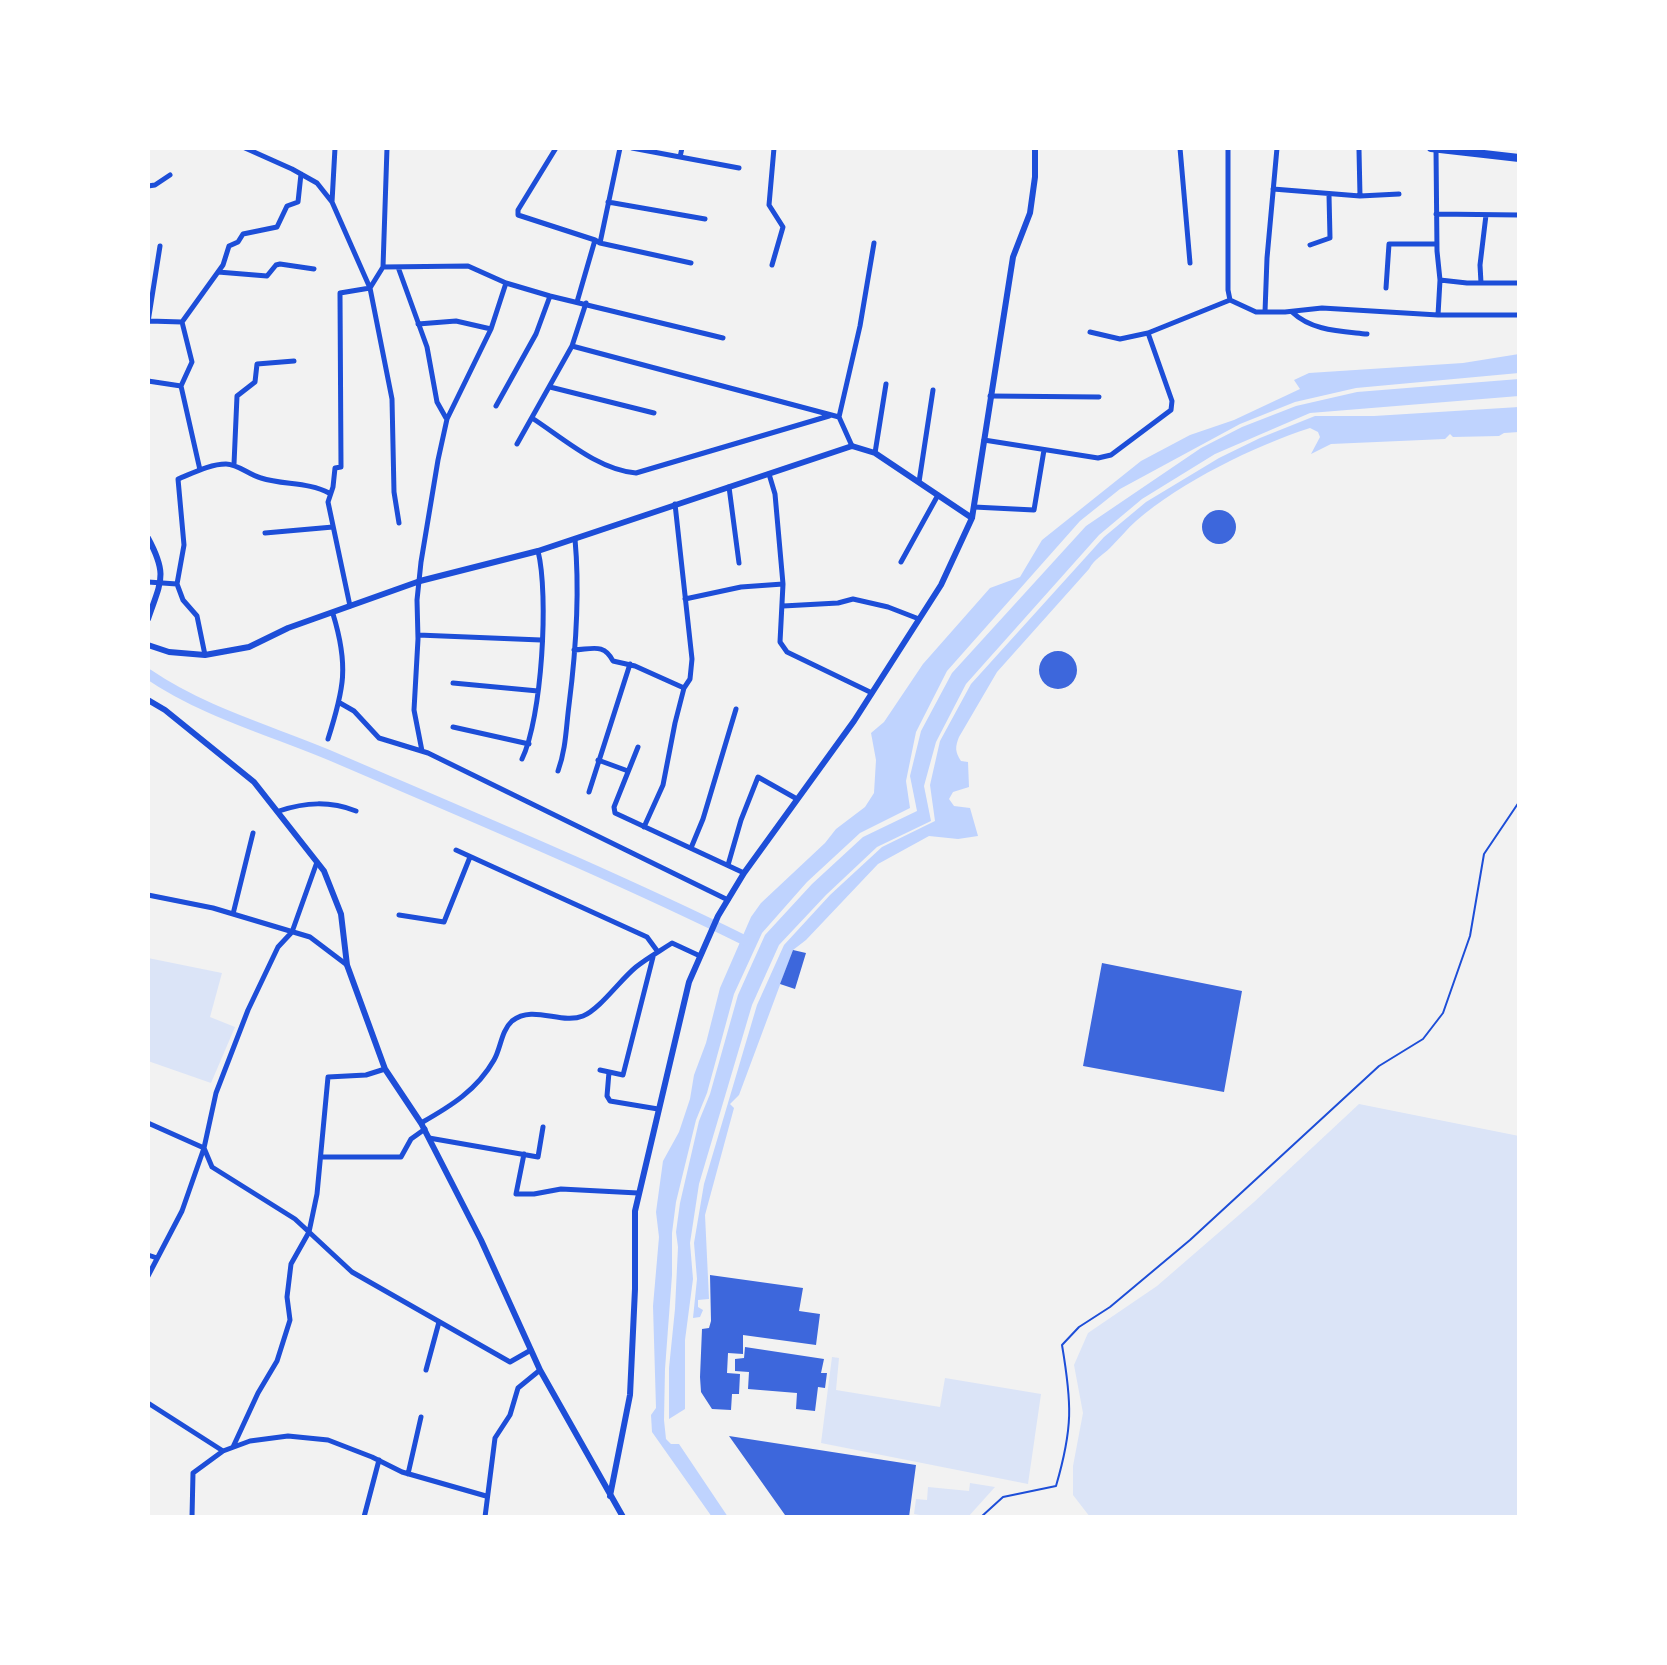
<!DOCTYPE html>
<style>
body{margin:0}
#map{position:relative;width:1667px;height:1665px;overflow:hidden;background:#f2f2f2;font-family:"Nunito Sans",sans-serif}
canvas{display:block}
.frame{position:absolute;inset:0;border:150px solid #fff;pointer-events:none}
</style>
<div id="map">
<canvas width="1667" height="1665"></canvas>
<div class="frame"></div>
</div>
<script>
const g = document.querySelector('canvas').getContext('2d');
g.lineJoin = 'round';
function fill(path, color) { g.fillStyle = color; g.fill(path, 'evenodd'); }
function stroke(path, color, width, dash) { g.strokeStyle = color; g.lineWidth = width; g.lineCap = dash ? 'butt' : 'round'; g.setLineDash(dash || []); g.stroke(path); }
const green = new Path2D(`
 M148,958L222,973L210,1017L235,1027L211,1083L148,1061Z
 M1359,1104L1519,1136V1517H1090L1073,1495V1466L1083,1413L1074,1365L1088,1333L1157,1286L1254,1202Z
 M832,1357L839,1358L836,1390L940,1407L945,1378L1041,1394L1028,1484L821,1443Z
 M970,1483L995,1487L968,1517H931L914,1514L916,1499L927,1500L928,1487L969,1491Z`);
const water = new Path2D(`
 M1519,354V373L1356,388L1295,402L1240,424L1120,489L1080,521L947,671L916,732L906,781L910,808L860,833L807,882L762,933L734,994L707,1093L696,1120L676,1202L672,1233V1275L665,1369L664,1420L666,1439L671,1444H679L728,1517H712L652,1432L651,1415L656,1408L653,1306L659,1237L656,1212L663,1161L679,1132L690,1099L694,1075L706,1043L720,988L751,917L761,903L825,843L836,829L865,807L874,793L876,760L871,733L884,722L923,664L990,588L1020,577L1042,540L1141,461L1190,435L1234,420L1300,389L1294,380L1309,373L1463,363Z
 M1519,379V396L1310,413L1215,454L1142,499L1099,535L966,684L936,742L924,786L931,821L877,847L826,895L779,945L752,1005L699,1184L690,1243L693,1279L685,1340V1409L669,1419V1368L675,1309L678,1247L676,1232L680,1203L699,1121L710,1094L738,995L765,935L812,884L863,837L917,811L910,776L921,731L952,673L1086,526L1201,448L1242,427L1296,406L1357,392Z
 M1519,407V432L1504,433L1499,436L1453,437L1450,434L1445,439L1331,444L1311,454L1320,437L1318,432L1310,428C1254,446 1181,482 1136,521C1127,529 1119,539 1110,548C1102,556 1095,558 1089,569L997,672L959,737C955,747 955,752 961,761L968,762L969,787L953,792L949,799L954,806L970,808L978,836L958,839L929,836L878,864L806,940L793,950L739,1095L730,1104L734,1108L705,1215L709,1299L698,1300V1307L703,1310L700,1317L693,1318L697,1279L694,1243L704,1184L757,1005L784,945L830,895L882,847L935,821L930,785L940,741L971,684L1104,537L1146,502L1219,458L1260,438L1315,416H1374Z`);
const canal = new Path2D(`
 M148,674C205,713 273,731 336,758C473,817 612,875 746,941`);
const building = new Path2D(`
 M1202 527a17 17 0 1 1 34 0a17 17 0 1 1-34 0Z
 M1039 670a19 19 0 1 1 38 0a19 19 0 1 1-38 0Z
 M793,950L806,953L795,989L780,984Z
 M1102,963L1242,991L1224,1092L1083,1066Z
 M710,1275L803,1288L799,1311L820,1314L816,1345L743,1335V1354L728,1353L727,1373L740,1374L739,1394H732L731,1410L712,1409L701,1392L700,1377L702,1329L709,1328L711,1321Z
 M745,1347L824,1359L821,1373H827L825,1388L818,1387L815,1411L796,1409L797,1393L748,1389L749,1372L735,1371V1359L744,1358Z
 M729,1436L916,1465L909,1517L785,1515Z`);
const service = new Path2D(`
 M981,1517L1003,1497L1056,1486C1073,1428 1072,1404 1062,1345L1079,1327L1110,1307L1190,1240L1379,1066L1423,1039L1443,1013L1470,936L1484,854L1519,802`);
const minor = new Path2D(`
 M245,148L292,169L317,183L332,202L370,288L392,399L394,492L399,523
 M387,148L383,267L468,266L506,283L550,296L723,338
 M556,148L518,210V215L595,240
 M632,148L680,157L682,148
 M1180,148L1190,263
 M1436,149L1437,251L1440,280L1467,283H1519
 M1359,150L1360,196
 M680,157L739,168
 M148,186L155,185L170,175
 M1273,189L1360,196L1399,194
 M332,202L335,148
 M608,202L705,219
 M1436,214L1519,215
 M600,243L691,263
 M1310,245L1330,238L1329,195
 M772,265L783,227L769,205L774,148
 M398,267L427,347L437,402L446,418
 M218,272L267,276L276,265L280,264L314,269
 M1481,283L1480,265L1486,215
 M1386,288L1389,244H1437
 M1230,300L1256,312H1285L1322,308L1438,315L1440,280
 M577,302L595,240L600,243L620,148
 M1265,312L1267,258L1277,148
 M1292,312C1312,331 1340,331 1367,334
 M1438,315H1519
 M149,321L182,322L223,265L229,246L238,242L243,234L277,227L287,206L298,202L301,174
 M148,322L160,246
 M182,322L192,362L181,386L200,470
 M418,324L456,321L491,329
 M1090,332L1120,339L1148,333
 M572,346L839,417L852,446
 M148,381L181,386
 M550,387L654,413
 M990,396L1099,397
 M496,406L536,334L550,296
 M839,417L860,326L874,243
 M532,418C563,438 598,470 636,473L829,416
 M984,440L1098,458L1111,455L1171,410L1172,401L1148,333L1230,300L1228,290V148
 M517,444L572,346L586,303
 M875,453L886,384
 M234,464L237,396L255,382L257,364L294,361
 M769,474L775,494L783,584L780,642L787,652L872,693
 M919,482L933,390
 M729,487L739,563
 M974,507L1034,510L1044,450
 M265,533L333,527
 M901,562L938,495
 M148,582L177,584
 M685,599L741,587L783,584
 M350,606L328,502L333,487L335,468L341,467L340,293L370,288L383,267
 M783,606L838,603L853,599L888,607L919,619
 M418,635L541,640
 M574,650C593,649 604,643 613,661L635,666L684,688
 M205,655L197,616L183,600L177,584L184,545L178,479C193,473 210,464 226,464C238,464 249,475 261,478C283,485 309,482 329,493
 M453,683L538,691
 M340,703L354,711L379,738L428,753L728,900
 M453,727L529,744
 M328,739C344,689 349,666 333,614
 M638,747L614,807L615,813L744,873
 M422,751L414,710L418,639L417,600L421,562L438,460L447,419L491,329L506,283
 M522,759C542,718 549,595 538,551
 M598,760L628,771
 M558,771C566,749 566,728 569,705C576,650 580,594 575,539
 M589,792L630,664
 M279,811C306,802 330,801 356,811
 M644,827L663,785L675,723L684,688L690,679L692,659L675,504
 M691,848L703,819L736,709
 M456,850L647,937L658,952
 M728,865L741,820L758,777L797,799
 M148,895L213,908L310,937L347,965
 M233,914L253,833
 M399,915L444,922L470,857
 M600,1070L623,1075L653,957
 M609,1072L607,1096L610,1101L658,1109
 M148,1123L204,1148L212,1167L295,1219L352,1272L510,1362L531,1350
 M421,1123C451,1106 477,1090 494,1060C501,1048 501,1031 512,1021C533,1004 561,1025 583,1016C600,1009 620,980 636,967C647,958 660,951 672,943L700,956
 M429,1138L538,1157L543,1127
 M524,1154L516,1194H534L561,1189L638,1193
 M321,1157H401L411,1139L425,1129
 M148,1255L157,1258
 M148,1276L182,1211L204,1148L216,1093L248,1010L278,947L292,932L317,862
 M426,1370L439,1322
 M148,1403L223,1451
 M233,1447L258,1393L277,1361L290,1320L287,1297L291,1264L309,1232L317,1194L328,1077L366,1075L385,1069
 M408,1474L421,1417
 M192,1517L193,1473L223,1451L250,1441L288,1436L328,1440L372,1457L402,1472L486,1496
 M364,1517L379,1460
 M485,1517L495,1438L510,1415L518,1388L540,1370`);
const tertiary = new Path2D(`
 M148,538C168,575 161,581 148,619
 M148,645L169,652L205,655L249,647L288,628L420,581L538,551L852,446L875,453L972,518
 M148,700L165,710L254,782L324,871L341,914L347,965L385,1069L421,1123L481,1240L540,1370L623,1517
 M610,1496L630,1395L635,1289V1211L689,982L718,916L744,873L854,721L941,585L972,518L1013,257L1030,213L1035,177V148`);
const primary = new Path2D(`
 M1431,148L1519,158`);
fill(green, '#dbe4f7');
fill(water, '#bfd3fe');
stroke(canal, '#bfd3fe', 10);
fill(building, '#3d67dc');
stroke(service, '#1d4ed8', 2);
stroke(minor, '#1d4ed8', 5);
stroke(tertiary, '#1d4ed8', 6);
stroke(primary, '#1d4ed8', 8);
</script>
